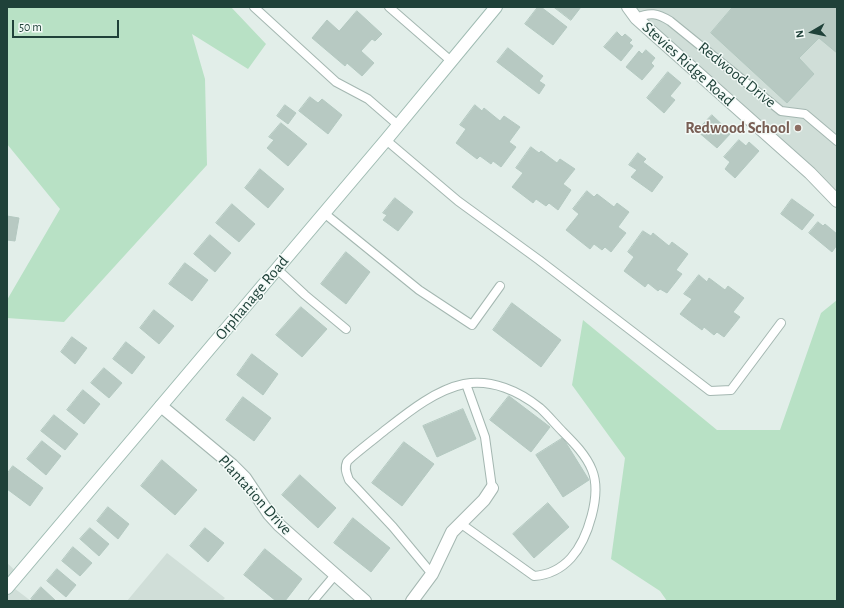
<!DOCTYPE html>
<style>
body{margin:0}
#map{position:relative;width:844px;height:608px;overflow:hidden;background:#e2eee9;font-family:"Alegreya Sans",sans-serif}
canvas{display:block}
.frame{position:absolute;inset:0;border:8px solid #1f4139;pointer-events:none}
.north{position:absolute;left:792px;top:12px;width:40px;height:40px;-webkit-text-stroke:3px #f3faf7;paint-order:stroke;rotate:261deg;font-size:11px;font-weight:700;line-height:16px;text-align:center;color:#1f4139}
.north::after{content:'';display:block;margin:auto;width:14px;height:18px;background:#1f4139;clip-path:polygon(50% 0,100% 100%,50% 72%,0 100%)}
.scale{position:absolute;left:12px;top:20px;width:107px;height:18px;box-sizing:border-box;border:2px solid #1f4139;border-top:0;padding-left:5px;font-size:12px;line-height:14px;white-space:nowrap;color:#1f4139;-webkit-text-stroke:3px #f3faf7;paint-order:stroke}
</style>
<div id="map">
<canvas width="844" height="608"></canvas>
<div class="frame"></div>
<div class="north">N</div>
<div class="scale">50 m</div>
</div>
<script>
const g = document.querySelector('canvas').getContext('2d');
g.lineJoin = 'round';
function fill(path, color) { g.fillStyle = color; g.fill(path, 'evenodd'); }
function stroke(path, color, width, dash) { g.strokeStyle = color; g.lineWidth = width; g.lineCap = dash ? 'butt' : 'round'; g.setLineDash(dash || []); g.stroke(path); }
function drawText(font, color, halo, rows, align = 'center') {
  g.font = font + ' "Alegreya Sans",sans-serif'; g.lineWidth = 3; g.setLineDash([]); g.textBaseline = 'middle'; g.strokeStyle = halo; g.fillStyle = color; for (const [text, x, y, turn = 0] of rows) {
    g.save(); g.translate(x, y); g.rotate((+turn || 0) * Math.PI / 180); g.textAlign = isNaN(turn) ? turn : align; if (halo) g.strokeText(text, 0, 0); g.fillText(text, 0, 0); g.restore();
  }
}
const built = new Path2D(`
 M628,7H837V201Z
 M167,553L225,598L222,601H127Z
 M7,563L19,574L10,585L31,601H7Z`);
const green = new Path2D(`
 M7,7H231L266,44L248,69L192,34L205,79L207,165L64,322L7,318V300L60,209L7,144Z
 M837,300V601H667L660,591L611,559L625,458L572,385L583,320L717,430H780L821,313Z`);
const building = new Path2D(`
 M538,7H541L567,27L553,45L525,24Z
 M554,7H581L571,20Z
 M733,7H837V53L819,38L799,58L814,74L787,103L711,33Z
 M357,11L382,34L375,41L372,39L361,51L374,63L362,76L347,63L345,66L312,38L327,20L339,31Z
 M617,32L622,37L625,34L632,40L629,43L633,46L621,61L604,47Z
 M508,48L543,76L539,81L545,85L539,94L497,62Z
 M646,50L655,58L651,63L654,66L642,80L626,67L639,51L642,54Z
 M668,72L681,83L670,96L675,100L664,113L647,98Z
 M310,97L318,103L322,99L342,115L328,134L299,111Z
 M285,105L296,113L288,124L277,116Z
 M475,105L482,111L484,108L500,121L504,116L520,127L509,142L516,147L501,167L493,161L491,164L480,156L477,159L456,143L466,129L460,125Z
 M712,115L731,133L717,148L697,131Z
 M281,123L307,144L288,166L267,148L274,140L269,137Z
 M739,140L746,146L749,142L759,151L735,178L725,169L730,162L724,157Z
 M531,147L539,153L541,151L557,163L560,159L575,169L563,184L571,190L558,210L549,203L546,206L536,199L533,203L512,187L523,173L516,168Z
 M638,153L646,159L643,162L663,177L652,192L631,177L637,170L629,165Z
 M260,169L284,189L268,208L245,188Z
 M587,191L594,197L597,194L614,207L617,203L629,212L618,227L626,233L611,252L605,247L602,250L594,244L590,249L566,230L579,214L573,209Z
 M395,198L413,212L398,231L383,220L387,215L383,213Z
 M792,199L814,215L802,230L781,214Z
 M232,204L255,224L239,242L216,223Z
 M7,216L19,218L15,241L7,240Z
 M818,222L823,226L825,224L837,234V245L832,252L809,233Z
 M643,231L651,236L653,233L669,246L672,242L688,254L676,270L682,274L667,293L660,289L658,291L648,283L645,287L624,271L634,257L628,252Z
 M210,235L231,253L215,272L194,254Z
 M346,252L370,272L346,304L321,284Z
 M185,263L208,280L192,301L169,284Z
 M699,275L707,282L709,278L725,290L728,286L744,298L733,312L740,317L724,337L717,332L714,335L704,327L702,330L680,314L692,299L684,294Z
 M512,303L561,340L541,367L493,330Z
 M301,307L327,329L302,357L276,335Z
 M154,310L174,326L159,344L140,328Z
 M72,337L87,348L75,364L61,352Z
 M126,342L145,357L132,374L113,359Z
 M252,354L278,374L263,395L237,375Z
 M104,368L122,383L109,398L91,383Z
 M83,390L100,404L84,424L67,410Z
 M509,396L550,427L531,452L490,420Z
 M243,397L271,418L254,441L226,420Z
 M463,409L476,439L437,457L423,426Z
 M54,415L78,434L65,450L41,431Z
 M563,438L589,480L563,497L536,455Z
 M42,441L61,456L46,475L27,459Z
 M404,442L434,464L402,506L372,483Z
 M162,460L197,490L175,515L141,486Z
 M13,466L43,488L30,506L7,489V474Z
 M300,475L336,508L318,528L282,495Z
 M548,503L569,527L534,558L513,534Z
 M108,507L129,524L118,539L97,521Z
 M353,518L390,548L371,572L334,543Z
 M90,528L109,544L99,556L80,539Z
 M205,528L224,543L208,562L190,546Z
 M73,547L92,563L80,576L62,561Z
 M265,549L302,579L285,601H276L244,575Z
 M57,569L76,585L66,597L47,581Z
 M41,587L56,601H33L31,599Z`);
const service = new Path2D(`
 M254,7L336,82L368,99L398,125
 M389,7L451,61
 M636,18C650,12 657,13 670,21L781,111L805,114L837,141
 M386,140L458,201L539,260L710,391L731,390L781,323
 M324,213L419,290L472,325L500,286
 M277,269L305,295L346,329
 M466,384L485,437L492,488
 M432,574L393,527L349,480C347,474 344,469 347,462C349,458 378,436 384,431C407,413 435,390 464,384C492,379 519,391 540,408C548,415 555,424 563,432C574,443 586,455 592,470C602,494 588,539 571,558C561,569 548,575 534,576L460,523
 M313,601L335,575`);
const minor = new Path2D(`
 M628,7L636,18L810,173L837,201
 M161,406L232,465L245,478L269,514L279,525L365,601
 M412,601L432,574L452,532L484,500L492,488`);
const secondary = new Path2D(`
 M7,588L386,140L496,7`);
const markers = [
 [798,128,4,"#8d6e63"]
];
const streetNames = [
 ["Stevies Ridge Road",688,64,42],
 ["Redwood Drive",737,75,39],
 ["Orphanage Road",252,298,-50],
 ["Plantation Drive",255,495,48]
];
const educationNames = [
 ["Redwood School",790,128]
];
fill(built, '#d0ded8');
fill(green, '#b8e1c5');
fill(building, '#b7c9c2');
stroke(building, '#b3c8c0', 1);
stroke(service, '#a4b7b1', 10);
stroke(minor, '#a4b7b1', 14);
stroke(secondary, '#9fbbb2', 14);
stroke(service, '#fff', 8);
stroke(minor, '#fff', 12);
stroke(secondary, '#fff', 12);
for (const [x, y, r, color] of markers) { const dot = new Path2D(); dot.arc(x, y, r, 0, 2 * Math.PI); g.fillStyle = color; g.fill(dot); stroke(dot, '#f3faf7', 1.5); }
drawText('16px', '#1f4139', '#f3faf7', streetNames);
drawText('bold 16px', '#785e54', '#f3faf7', educationNames, 'right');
</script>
